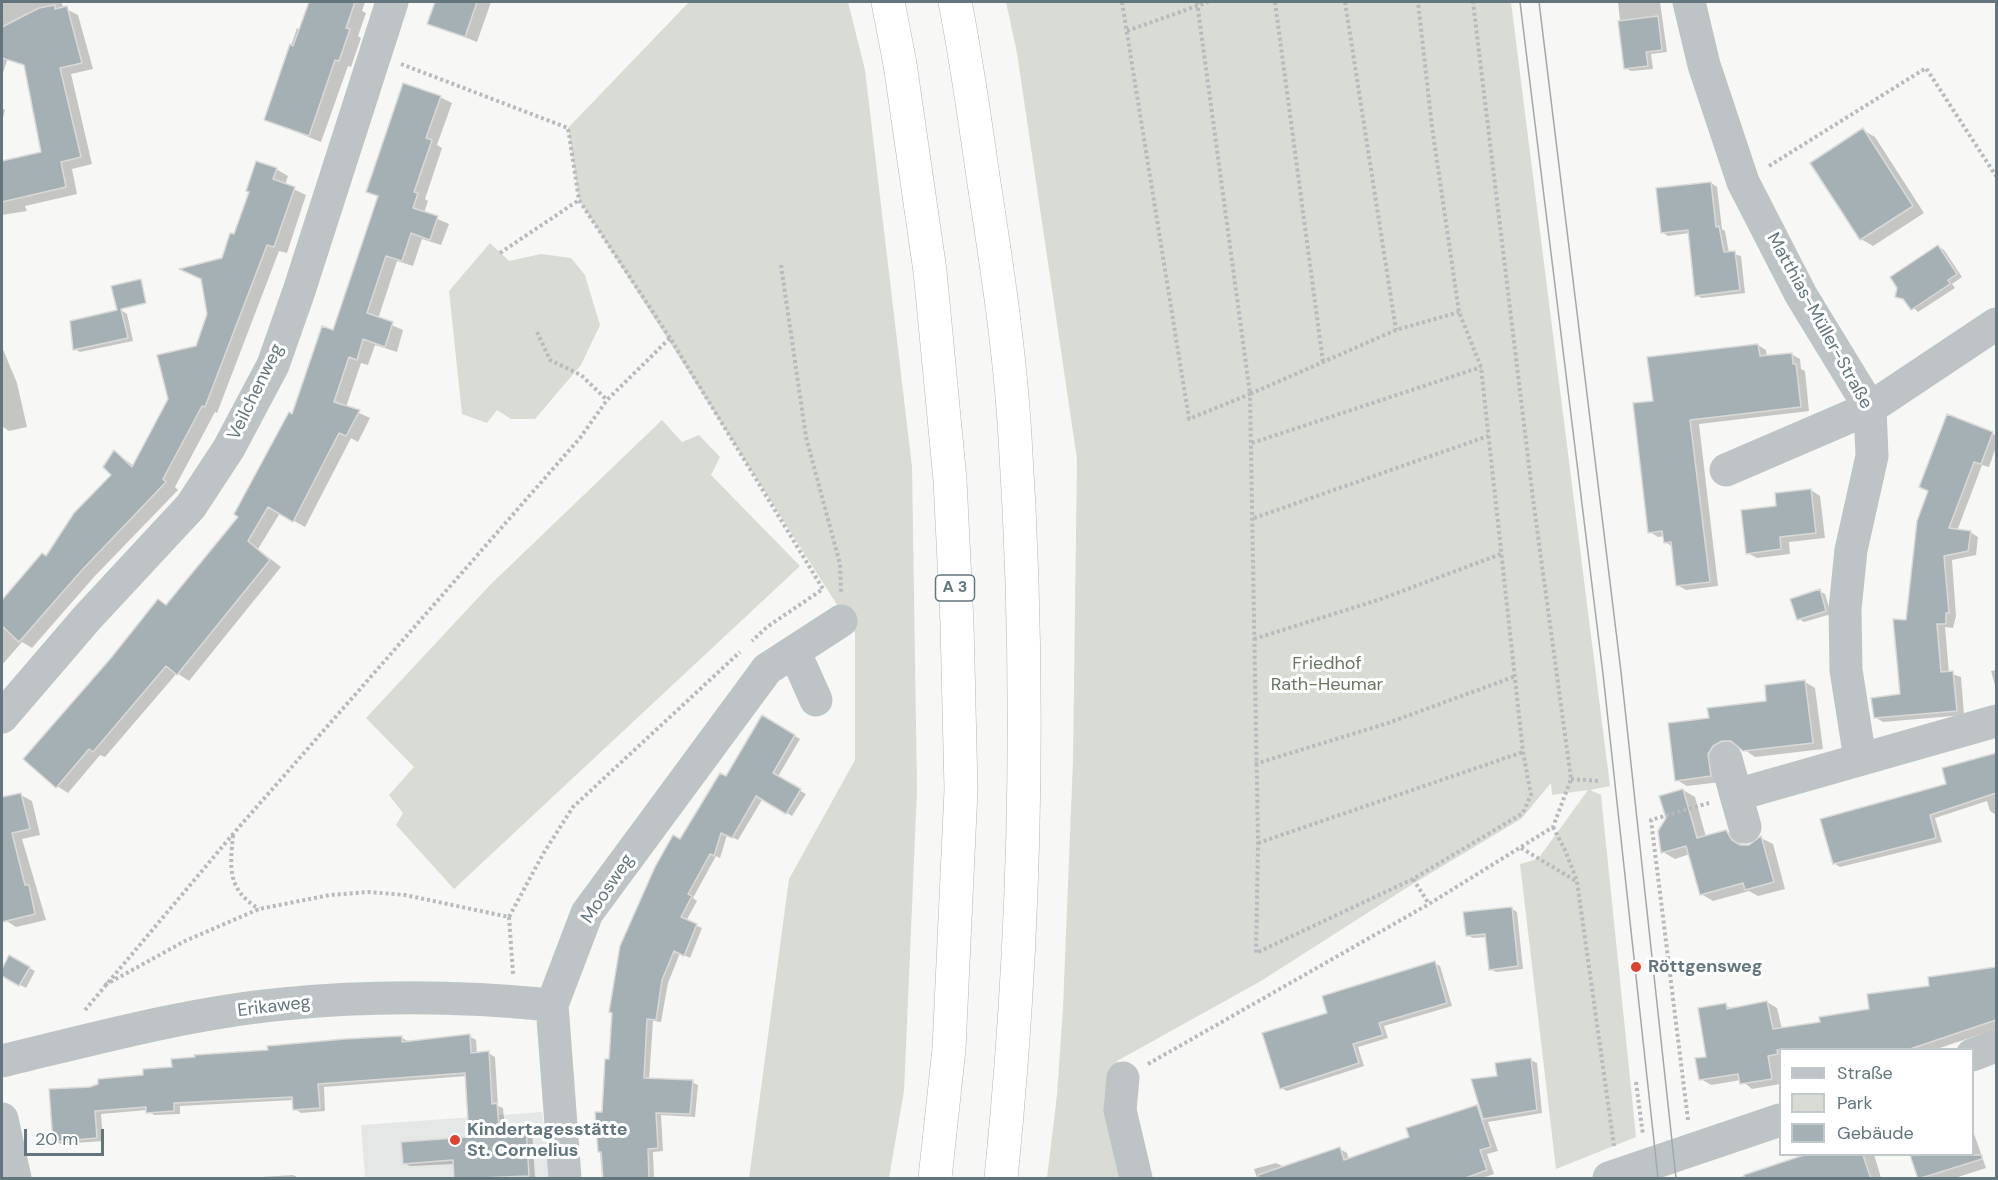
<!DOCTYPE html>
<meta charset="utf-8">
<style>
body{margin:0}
#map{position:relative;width:1998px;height:1180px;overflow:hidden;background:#f7f7f5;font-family:"DM Sans",sans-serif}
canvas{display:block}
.frame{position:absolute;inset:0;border:3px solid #63767e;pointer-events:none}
.legend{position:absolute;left:1779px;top:1048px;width:195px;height:108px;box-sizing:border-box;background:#fff;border:2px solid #c1c8cb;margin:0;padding:8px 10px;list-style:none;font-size:18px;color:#63767e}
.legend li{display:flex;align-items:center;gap:12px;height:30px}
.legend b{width:30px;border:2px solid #c1c8cb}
.scale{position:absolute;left:24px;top:1129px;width:80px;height:27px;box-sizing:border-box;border:3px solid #63767e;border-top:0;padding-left:8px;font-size:18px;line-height:21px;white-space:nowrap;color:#63767e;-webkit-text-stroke:4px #fff;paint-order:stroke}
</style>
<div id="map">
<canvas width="1998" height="1180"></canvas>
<div class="frame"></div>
<ul class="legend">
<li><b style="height:8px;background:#bec4c6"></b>Straße</li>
<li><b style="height:16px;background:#d8dcd4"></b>Park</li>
<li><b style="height:16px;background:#a5b0b4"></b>Gebäude</li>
</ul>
<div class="scale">20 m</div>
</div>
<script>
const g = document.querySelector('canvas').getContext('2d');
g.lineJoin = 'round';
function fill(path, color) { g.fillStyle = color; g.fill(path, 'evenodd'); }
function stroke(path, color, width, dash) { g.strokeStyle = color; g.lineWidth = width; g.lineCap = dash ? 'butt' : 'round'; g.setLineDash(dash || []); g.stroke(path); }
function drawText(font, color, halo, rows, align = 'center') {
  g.font = font + ' "DM Sans",sans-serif'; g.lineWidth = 6; g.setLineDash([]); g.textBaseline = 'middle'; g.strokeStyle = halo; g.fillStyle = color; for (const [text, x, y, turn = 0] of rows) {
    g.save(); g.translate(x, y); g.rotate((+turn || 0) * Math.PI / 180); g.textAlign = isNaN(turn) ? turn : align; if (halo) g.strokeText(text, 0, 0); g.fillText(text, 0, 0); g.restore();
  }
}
const built = new Path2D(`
 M542,1112L552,1178H365L361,1125Z`);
const green = new Path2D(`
 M689,2H848L865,70L912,467L917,790L904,1091L889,1178H749L789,879L855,760V633L579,200L568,128Z
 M1006,2H1511L1610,786L1590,790L1601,795L1636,1137L1556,1169L1520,864L1538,859L1588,790L1552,795L1551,783L1521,819L1411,885L1261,981L1117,1061L1112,1110L1125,1178H1047L1057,1095L1063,1008L1073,761L1077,459L1017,53Z
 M490,243L509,261L541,254L571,258L585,275L600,325L581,365L535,419H511L497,410L487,423L462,414L449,291Z
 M662,420L682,442L699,435L720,457L711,475L800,566L454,889L396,825L403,813L389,795L414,767L366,718L491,584Z`);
const shadow = new Path2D(`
 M2,2H61L64,8L78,15L93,69L71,74L92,164L72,169L77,194L25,206L27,211L2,215V163L43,153L33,114L19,24L2,76Z
 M310,2H365L362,11L366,13L358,36L361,38L351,67L348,66L321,142L266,120L297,28L300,30Z
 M436,2H491L477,42L429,23Z
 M1618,2H1660L1667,52L1651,54L1653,69L1631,71L1625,68Z
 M440,97L452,103L437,145L442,148L425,199L428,201L424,213L449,224L441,245L422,239L413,266L397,261L378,319L403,330L397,352L375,345L368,365L361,363L346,407L370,418L358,442L351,438L305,527L280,513L258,549L281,567L189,681L177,673L105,757L100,755L68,793L57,786L112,659L159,601L168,606L240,517L334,332L379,198L368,191Z
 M2,108L5,110L2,122Z
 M1863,130L1875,137L1924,213L1873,246L1861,239Z
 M276,169L288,176L285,185L306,195L287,253L279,251L217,413L215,412L175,487L178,490L94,577L32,648L22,642L2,665V602L43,554L47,557L113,475L115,452L134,466L197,347L223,259Z
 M1711,183L1717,187L1722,229L1725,231L1729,253L1741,256L1745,293L1702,298L1696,295L1689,233L1668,236L1662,232Z
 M1938,247L1944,250L1962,277L1952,284L1955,288L1918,312L1906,300L1897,296Z
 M121,310L127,314L133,341L80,352L74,349Z
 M1758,345L1766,350L1767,357L1791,354L1800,359L1801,369L1805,371L1809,411L1699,424L1718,586L1686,590L1677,585L1673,547L1665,542L1664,536L1658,537L1650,532L1654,402Z
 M2,347L17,383L27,427L9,431L3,427L2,420Z
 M1992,433L1996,436V447L1989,467L1982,465L1957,531L1970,532L1978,537L1976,555L1952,560L1956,616L1953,628L1945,627L1949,673L1961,677L1964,715L1883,722L1875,717L1901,696L1919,522Z
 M1811,490L1820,496L1825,538L1789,542L1790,554L1757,558L1748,553L1778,507Z
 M1819,591L1825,594L1831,614L1804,622L1799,619Z
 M1996,670V689L1991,671Z
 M1805,682L1815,688L1823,749L1755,757L1739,746H1733L1721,782L1687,786L1677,780L1711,719L1768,702Z
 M762,717L800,739L777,778L806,794L792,816L763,798L738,840L727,835L720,858L716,856L693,898L697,901L686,921L702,928L690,958L680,953L668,983L661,1022L653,1021L649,1080L692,1082L698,1085L695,1117L661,1115L663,1151L653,1152L654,1178H602L597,1114L604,1113L610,1061L681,841L726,778Z
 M1996,756V815L1990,811L1987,801L1935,818L1942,842L1840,867L1834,863L1948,785L1943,769Z
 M1683,790L1695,797L1706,837L1726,831L1738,838L1742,846L1750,847L1761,838L1773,844L1785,889L1758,896L1749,891L1713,901L1701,894L1690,854L1675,859L1663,852Z
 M21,795L32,801L40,835L22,839L46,920L16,927L5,920L2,912V799Z
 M1511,908L1517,912L1523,969L1496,972L1490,969L1487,937L1473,938L1467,935Z
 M10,957L35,971L26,988L2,975Z
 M1434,963L1440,966L1452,1006L1384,1026L1388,1038L1358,1047L1364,1066L1287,1091L1281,1088L1329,1014Z
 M1996,968V1029L1934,1050H1780V1084L1752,1089L1741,1080L1711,1085L1701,1079L1725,1005L1732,1009L1767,1002L1777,1008L1782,1029L1822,1023L1871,1010L1931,987Z
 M469,1036L476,1040L477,1054L488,1053L495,1057L498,1106L503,1108L505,1128L526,1127L532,1130L535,1178H456L455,1164L410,1166L404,1163L471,1138L467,1076L324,1087L325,1111L301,1113L295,1109L294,1100L180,1106V1114L154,1115L147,1110L101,1114L103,1141L61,1144L54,1141L90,1088L173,1068L269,1051L402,1038L408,1041Z
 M1531,1060L1537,1063L1542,1113L1488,1122L1498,1151L1487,1154L1494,1174L1482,1178H1257L1254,1169L1276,1163L1284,1167L1340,1149L1347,1153L1349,1160L1411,1138L1477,1107L1481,1109L1498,1077Z
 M1972,1128L1986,1168L1955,1178H1919L1911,1154H1972Z
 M1809,1154H1874L1881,1178H1738Z
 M293,1175L299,1178H245Z`);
const building = new Path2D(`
 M309,2H355L346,28L350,29L339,61L335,60L309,136L264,120L290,44L293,46Z
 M435,2H477L465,37L427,24Z
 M55,5V9L67,6L82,63L60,68L81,157L61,162L66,187L2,202V161L41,152L24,65L2,58V27L39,8Z
 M1658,16L1662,50L1646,52L1648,66L1624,69L1618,21Z
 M403,83L441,96L426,138L432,140L414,192L418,193L413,208L438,216L430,240L411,233L402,261L386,256L367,313L393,322L385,347L363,339L357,360L349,357L334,402L360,410L346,436L339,433L293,522L268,507L248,541L270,560L177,675L166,666L93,752L89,749L56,788L23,759L111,658L158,599L166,605L238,517L234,514L289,412L292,414L322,326L333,330L378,196L366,192Z
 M1863,128L1913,206L1860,240L1810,163Z
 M256,161L277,168L273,179L295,187L274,247L267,245L205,407L202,406L163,479L166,482L82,570L19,642L2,626V600L42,553L46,556L74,513L111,475L103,467L114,450L132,467L168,399L157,355L196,346L207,314L201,279L179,269L222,258L230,233L234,234L249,192L246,191Z
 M1711,182L1716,227L1719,226L1724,252L1735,251L1740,290L1695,296L1688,230L1661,233L1656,188Z
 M1938,245L1957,274L1948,280L1950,284L1911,310L1903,299L1895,297L1897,288L1890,277Z
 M141,279L146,303L121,309L128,338L73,350L70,321L117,310L111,286Z
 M1758,344L1760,356L1792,353L1793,364H1796L1801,407L1690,420L1710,582L1676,586L1671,542L1664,543L1662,531L1648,533L1633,403L1653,401L1647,357Z
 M1947,414L1993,432L1981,464L1974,462L1949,528L1971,531L1968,551L1944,556L1949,613H1946V624H1937L1941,672L1953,671L1957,711L1874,718L1871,698L1900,694L1893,619L1906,620L1917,521L1928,491L1919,487Z
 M1811,489L1816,533L1780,537L1781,549L1746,554L1741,510L1776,506L1775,493Z
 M1820,589L1826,611L1797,620L1790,599Z
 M1805,680L1813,743L1743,751L1731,741H1722L1713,746L1708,754L1711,776L1675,781L1668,723L1709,718L1707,708L1766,701L1765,685Z
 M762,715L795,735L773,773L801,789L786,814L756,796L732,838L721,833L714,856L710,854L688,894L692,896L681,917L697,924L684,956L674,951L662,980L656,1020L647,1019L644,1078L693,1080L690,1114L656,1113L658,1148L648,1149L649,1179H603L601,1152H598L595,1112H602L605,1059H609L612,1013L609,1012L620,946L655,867L673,835L680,839L720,773L726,776Z
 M1996,753V793L1930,815L1936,838L1833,864L1820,819L1946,784L1942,768Z
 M1683,789L1697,838L1726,830L1732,840L1740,845H1749L1761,836L1774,882L1745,890L1743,883L1700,895L1686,846L1661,853L1658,831L1666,818L1659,796Z
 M21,793L30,829L12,833L25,885H29L35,914L2,922V797Z
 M1512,907L1518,966L1489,970L1485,934L1466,936L1463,912Z
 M9,955L30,967L19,986L2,976V969Z
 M1435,961L1447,1003L1379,1023L1383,1035L1353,1044L1359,1063L1280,1089L1262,1033L1327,1013L1322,996Z
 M1996,967V1020L1907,1050H1777L1778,1054L1768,1056L1772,1079L1740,1084L1738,1074L1699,1080L1695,1058L1706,1057L1698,1008L1726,1003L1727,1009L1767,1001L1773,1029L1820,1022L1819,1017L1869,1009L1867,994L1929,986L1928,977Z
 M470,1034L471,1053L489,1051L492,1104L497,1103L499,1127L526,1125L529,1176L454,1179L453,1160L403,1164L401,1142L469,1137L465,1073L318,1084L320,1108L293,1110L292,1097L174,1103V1111L146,1113V1107L95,1111L97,1138L53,1142L49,1089L90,1087L98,1084V1079L143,1075V1069L172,1067L171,1059L195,1057L194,1055L268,1050L267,1046L345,1039L402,1036V1042Z
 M1531,1058L1537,1110L1483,1119L1471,1079L1497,1076L1495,1063Z
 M1477,1105L1491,1147L1480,1150L1487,1170L1463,1179H1259L1258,1175L1340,1147L1344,1160L1409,1137L1406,1128Z
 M1804,1155H1863L1871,1179H1745L1744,1175Z
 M1910,1155H1982V1159L1918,1179Z`);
const path = new Path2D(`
 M1122,2L1189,419L1250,394L1258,843L1256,953L1413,879L1523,813L1531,795L1523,752L1481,367L1459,312L1432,127L1418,2
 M1197,2L1250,394L1396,330L1459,312
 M1275,2L1323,362
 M1345,2L1396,330
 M1127,31L1208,2
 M401,64L568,128L579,200L670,338
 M1769,166L1926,68L1996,176
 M500,253L579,200
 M781,265L806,437L840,564L841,593
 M537,332L550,360L581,375L607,400
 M1252,443L1481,367
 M1254,518L1488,436
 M1254,639L1381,599L1501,554
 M1255,764L1388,723L1516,676
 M1571,779L1599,781
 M1553,827L1565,850L1577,881L1614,1146
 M233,835C230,869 227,889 259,909
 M1258,843L1523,752
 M1521,848L1576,881
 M1413,879L1429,904
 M509,917L513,974
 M105,985L185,941L259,909L330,895L369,892L405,895L509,917L543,854L573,807L740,652
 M85,1010L233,834L580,438L607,400L670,338L823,589L767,627L752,641
 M1148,1064L1429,904L1553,827L1571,779L1533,499L1473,2
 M1636,1082L1643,1135
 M1688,1120L1651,820L1709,803`);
const minor = new Path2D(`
 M1689,2L1704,65L1743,182L1801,295L1870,408L1872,456L1851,550L1845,609L1846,670L1860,759
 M1726,470L1870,408L1996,324
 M795,653L816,700
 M2,717L87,618L191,506L229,448L273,365L299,291L392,2
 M1726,759L1736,795L1996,721
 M1736,795L1745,827
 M1972,1055L1996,1046
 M2,1061C94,1039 188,1013 283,1004C372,995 463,996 552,1005
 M1123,1078L1120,1110L1136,1178
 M2,1119L15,1178
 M565,1178L552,1005L587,913L767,669L841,621
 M1609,1178L1780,1120`);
const highway = new Path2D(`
 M888,2L900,64L930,271L950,480L957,623L961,790L949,1049L935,1178
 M955,2C967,62 975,122 984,183C997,267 1010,352 1015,437C1031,684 1026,932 1001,1178`);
const tram = new Path2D(`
 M1520,2L1603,674L1658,1178
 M1539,2L1621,672L1676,1178`);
const markers = [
 [1636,967,6,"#dd412f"],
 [455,1140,6,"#dd412f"]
];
const shields = [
 [955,588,39]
];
const shieldNames = [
 ["A 3",955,588]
];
const streetNames = [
 ["Matthias-Müller-Straße",1819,321,61],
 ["Veilchenweg",256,392,-64],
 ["Moosweg",608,889,-56],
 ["Erikaweg",274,1007,-7]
];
const parkNames = [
 ["Friedhof",1327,664],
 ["Rath-Heumar",1327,685]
];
const poiNames = [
 ["Röttgensweg",1648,967],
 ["Kindertagesstätte",467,1130],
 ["St. Cornelius",467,1151]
];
fill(built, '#e5e7e6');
fill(green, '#d8dcd4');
fill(shadow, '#0003');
fill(building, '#a5b0b4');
stroke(building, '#d9d9d7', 1.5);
stroke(highway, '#b2b7b9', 34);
stroke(path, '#b7bbbd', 4, [3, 3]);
stroke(minor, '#bec4c6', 33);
stroke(highway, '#fff', 33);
stroke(tram, '#a0a8ac', 1.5);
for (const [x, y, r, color] of markers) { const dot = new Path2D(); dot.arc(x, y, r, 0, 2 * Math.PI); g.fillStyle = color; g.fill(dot); stroke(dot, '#fff', 2); }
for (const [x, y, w] of shields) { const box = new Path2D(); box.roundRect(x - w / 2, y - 13, w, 26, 4.5); g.fillStyle = '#fff'; g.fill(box); stroke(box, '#63767e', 1.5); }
drawText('bold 16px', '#63767e', null, shieldNames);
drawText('18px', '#63767e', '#fff', streetNames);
drawText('18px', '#687762', '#fff', parkNames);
drawText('bold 18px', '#63767e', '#fff', poiNames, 'left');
</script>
